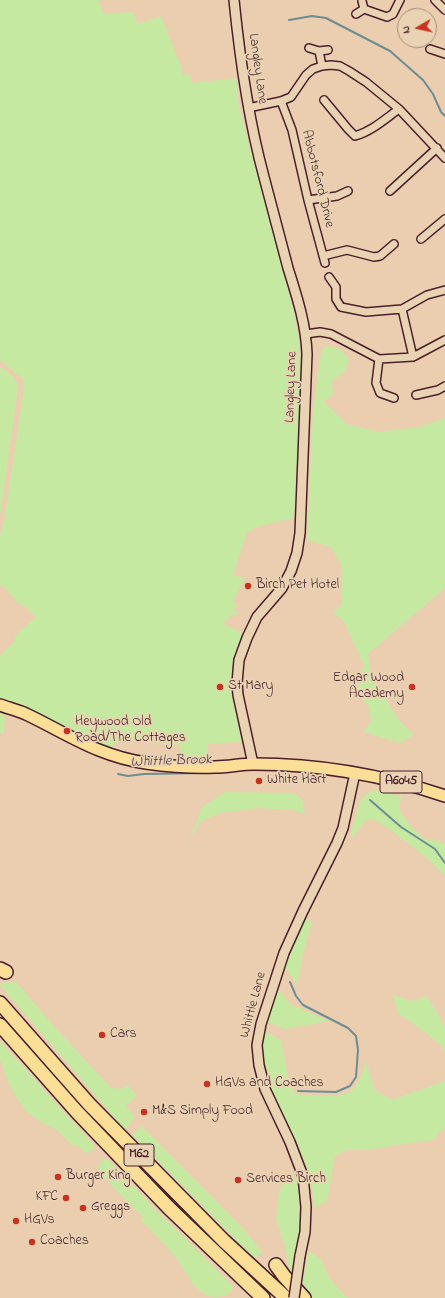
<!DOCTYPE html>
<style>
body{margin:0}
#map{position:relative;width:445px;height:1298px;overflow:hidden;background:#eaceaf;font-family:"Indie Flower",sans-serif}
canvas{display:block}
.north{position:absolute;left:397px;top:8px;width:40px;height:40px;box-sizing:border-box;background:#ead3b3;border:1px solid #aa8b7d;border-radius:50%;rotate:261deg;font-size:11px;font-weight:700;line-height:16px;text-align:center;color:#4a1f2b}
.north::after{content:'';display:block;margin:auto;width:14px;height:18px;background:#c8321e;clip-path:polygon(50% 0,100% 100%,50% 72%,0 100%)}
</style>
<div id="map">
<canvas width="445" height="1298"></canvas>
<div class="north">N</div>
</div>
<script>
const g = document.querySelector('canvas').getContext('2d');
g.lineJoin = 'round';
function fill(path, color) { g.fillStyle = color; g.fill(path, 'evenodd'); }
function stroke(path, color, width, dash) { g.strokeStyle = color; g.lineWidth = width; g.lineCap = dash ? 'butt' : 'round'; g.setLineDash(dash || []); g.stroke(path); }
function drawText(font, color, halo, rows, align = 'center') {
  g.font = font + ' "Indie Flower",sans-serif'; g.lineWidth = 3.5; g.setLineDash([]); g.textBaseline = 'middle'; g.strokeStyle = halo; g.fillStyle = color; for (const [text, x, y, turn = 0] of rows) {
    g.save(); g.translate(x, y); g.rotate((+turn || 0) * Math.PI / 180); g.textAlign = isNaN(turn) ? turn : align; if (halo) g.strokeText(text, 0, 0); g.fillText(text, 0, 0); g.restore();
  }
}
const green = new Path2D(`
 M0,0H99L103,14L133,12L138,24L161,16L181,66L183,75L190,74L192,83L236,78L238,100L243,122L294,312L300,345L301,381L294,518L260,526L247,532L233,575L245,578L233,602L237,604L234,611L238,612L235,616L231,614L228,620L226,619L224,624L244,634C226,675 232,699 242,741L237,742L207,744L210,763L181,760L180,745L140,741L119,742L108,748C71,734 37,714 0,699V655L14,642L16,635L36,617L26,607L20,605L2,585L0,586V534L4,522L24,388V380L0,360Z
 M325,346L338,348L348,356L346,370L332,382L333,394L324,402L347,424L378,432L420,427L445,418V588L368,654L371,674L386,700L400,721L414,735L400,743L364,732L371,721L369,707L358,695L359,679L364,665L344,622L333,612L342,604L341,564L331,547L307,540L313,411L321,353Z
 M0,367C8,372 17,377 18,387L0,517Z
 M0,709L5,711L4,734L0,733Z
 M371,790L401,796L399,810L410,825L424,839L433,840L445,844V875L416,849L378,821L367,819L352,838L351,833L360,801Z
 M225,792L293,793L302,799L305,814L292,810L260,808L219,813L200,822L189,841L202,807Z
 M306,917L312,923L303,953L297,985L285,967Z
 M16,982L53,1025L111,1088L121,1089L128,1085L137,1096L126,1106L135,1117L125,1130L0,985V983Z
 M278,988L290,1004L329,1021L285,1029L267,1022Z
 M393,995L410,1001L426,996L434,1007L445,1027V1053L443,1047L426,1033L398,1013Z
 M263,1030L281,1040L288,1078L295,1094C309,1095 339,1099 351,1091C359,1086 363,1070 366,1061L375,1090L392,1100L445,1081V1127L433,1140L390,1146L368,1150H347L335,1156L327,1201L314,1208C313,1201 313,1194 312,1187C310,1175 303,1158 298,1146C281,1106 258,1075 263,1030Z
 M0,1041L95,1146L94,1149L87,1153L83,1151L78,1145H72L57,1130L42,1123L26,1111L16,1097L7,1079L0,1058Z
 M142,1126L242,1227L262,1251L255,1259L132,1135Z
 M103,1159H108L151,1205L233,1286L232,1291C227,1295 224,1296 218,1297C194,1298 187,1271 174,1255C164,1243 152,1231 141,1220L143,1217L111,1185L109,1180C97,1177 95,1167 103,1159Z
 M292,1172C294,1176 297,1181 298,1186C306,1216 297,1249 291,1278L285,1246L276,1220L279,1191Z
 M308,1251L321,1259L329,1278L347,1298H312L302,1289Z`);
const stream = new Path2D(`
 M289,20L312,16L326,18L390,51L423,80L433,94L441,112L445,116
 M118,774L128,776L144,774L204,773
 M370,800L401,827L435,849L445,863
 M290,982L296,996L303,1005L348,1028L356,1036L358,1050L356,1077L350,1086L336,1092L298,1091`);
const minor = new Path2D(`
 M435,0L445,10
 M362,1L364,9
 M356,14L364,9L387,17L393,14L400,0
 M309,48L319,51L328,50
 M430,49L445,54
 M319,51L322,66
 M324,100L348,129L355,136C372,131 385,119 399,109
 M281,101L292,130L308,200L325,263
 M248,108L281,101L291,97L306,75L313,69L322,66L331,65L340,66L349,71L366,82L399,109L445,158
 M390,191L437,148
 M308,200L337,196L348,191
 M421,239L445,219
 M323,256L347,250L374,257L380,256L394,244
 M329,277L336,287V299L341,307L366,312L402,309L427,295L445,290
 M402,309L413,357
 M306,334L320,332L331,334L379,359L413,357L445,340
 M379,359L376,383L380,393L394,398
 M416,395L438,390L445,386`);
const tertiary = new Path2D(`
 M234,0C240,60 248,118 264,177C272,207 280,238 288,268C297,297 306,324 307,354L300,533L297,553L291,571L282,588L257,617L247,638L239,660L237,683L238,695L253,764
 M300,1256L305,1232L306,1207L303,1176L290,1142L265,1089L259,1065L257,1045L261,1024L284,953L303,911L337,843L343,828L355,773`);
const primary = new Path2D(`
 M0,705C8,708 17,710 26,714C68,734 98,756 146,763C168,766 192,768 215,767C228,767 241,764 254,764C319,764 383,775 445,796`);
const motorway = new Path2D(`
 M0,969L6,972
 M0,1003L89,1104L224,1241L286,1298
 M0,1025L77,1112L169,1208L263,1298
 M276,1265L284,1276L304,1298`);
const tertiaryBridge = new Path2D(`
 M294,1298L300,1256`);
const markers = [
 [248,586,4,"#c8321e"],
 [220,687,4,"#c8321e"],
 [412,687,4,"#c8321e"],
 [67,731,4,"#c8321e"],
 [259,781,4,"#c8321e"],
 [102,1035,4,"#c8321e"],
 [207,1084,4,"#c8321e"],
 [144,1112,4,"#c8321e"],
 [58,1177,4,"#c8321e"],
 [238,1180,4,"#c8321e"],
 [66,1198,4,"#c8321e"],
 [83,1208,4,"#c8321e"],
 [16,1221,4,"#c8321e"],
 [32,1242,4,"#c8321e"]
];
const shields = [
 [401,782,42],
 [139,1155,30]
];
const shieldNames = [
 ["A6045",401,782],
 ["M62",139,1155]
];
const streetNames = [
 ["Langley Lane",257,69,82],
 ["Abbotsford Drive",317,179,76],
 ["Langley Lane",292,387,-88],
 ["Whittle Lane",254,1005,-75]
];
const poiNames = [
 ["Birch Pet Hotel",256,586],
 ["Edgar Wood",404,679,"right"],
 ["Academy",404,695,"right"],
 ["St Mary",228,687],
 ["Heywood Old",75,723],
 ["Road/The Cottages",75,739],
 ["White Hart",267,781],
 ["Cars",110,1035],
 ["HGVs and Coaches",215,1084],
 ["M&S Simply Food",152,1112],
 ["Burger King",66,1177],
 ["Services Birch",246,1180],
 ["KFC",58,1198,"right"],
 ["Greggs",91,1208],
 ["HGVs",24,1221],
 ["Coaches",40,1242]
];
const waterNames = [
 ["Whittle Brook",171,762,-2]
];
fill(green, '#c6e9a2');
stroke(stream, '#6d8d95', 2);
stroke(minor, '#4a1f2b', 10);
stroke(tertiary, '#4a1f2b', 12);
stroke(primary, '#4a1f2b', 14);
stroke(motorway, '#4a1f2b', 16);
stroke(minor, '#ead3b3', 7);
stroke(tertiary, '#ead3b3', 9);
stroke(primary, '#fcde96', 11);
stroke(motorway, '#fcde96', 13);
stroke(tertiaryBridge, '#4a1f2b', 12, []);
stroke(tertiaryBridge, '#ead3b3', 9);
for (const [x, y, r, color] of markers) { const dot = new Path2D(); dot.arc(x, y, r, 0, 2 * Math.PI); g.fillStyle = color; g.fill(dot); stroke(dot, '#ead3b3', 1.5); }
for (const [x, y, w] of shields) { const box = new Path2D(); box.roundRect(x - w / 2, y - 11, w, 22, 3); g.fillStyle = '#ead3b3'; g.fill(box); stroke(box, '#4a1f2b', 1); }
drawText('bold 13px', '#4a1f2b', null, shieldNames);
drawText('14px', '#4a1f2b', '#ead3b3', streetNames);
drawText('14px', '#4a1f2b', '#ead3b3', poiNames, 'left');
drawText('italic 15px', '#533a45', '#ead3b3', waterNames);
</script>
